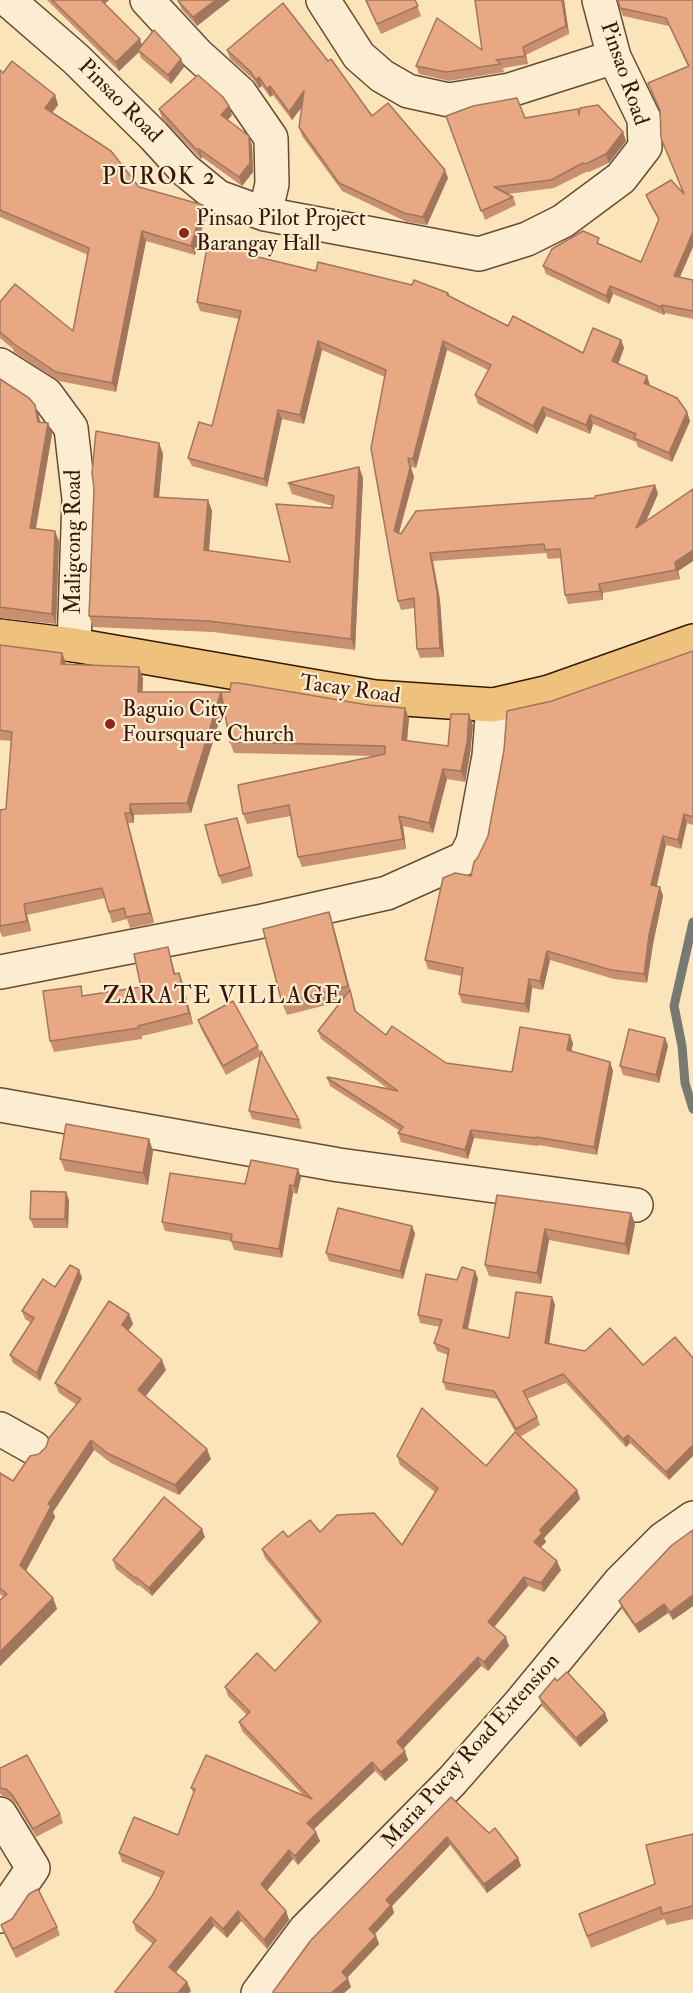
<!DOCTYPE html>
<style>
body{margin:0}
canvas{display:block;background:#fbe4ba}
</style>
<canvas width="693" height="1993"></canvas>
<script>
const g = document.querySelector('canvas').getContext('2d');
g.lineJoin = 'round';
function stroke(path, color, width, dash) { g.strokeStyle = color; g.lineWidth = width; g.lineCap = dash ? 'butt' : 'round'; g.setLineDash(dash || []); g.stroke(path); }
function fill(path, color) { g.fillStyle = color; g.fill(path, 'evenodd'); }
function drawText(font, color, halo, rows, align = 'center') {
  g.font = font + ' "IM FELL Double Pica",serif'; g.lineWidth = 4.5; g.setLineDash([]); g.textBaseline = 'middle'; g.strokeStyle = halo; g.fillStyle = color; for (const [text, x, y, turn = 0] of rows) {
    g.save(); g.translate(x, y); g.rotate((+turn || 0) * Math.PI / 180); g.textAlign = isNaN(turn) ? turn : align; if (halo) g.strokeText(text, 0, 0); g.fillText(text, 0, 0); g.restore();
  }
}
const stream = new Path2D(`
 M693,922L674,1006L682,1046L685,1083L693,1109`);
const minor = new Path2D(`
 M8,0L76,59L154,136L185,170L218,197L265,214L479,254L527,239L563,221L621,178L645,147L644,119L614,57L599,0
 M147,0L197,54L240,93L271,138L272,184L265,214
 M323,0L359,56L382,76L408,91L449,100L510,90L614,57
 M0,365L46,394L71,428L79,499L74,645
 M0,972L258,922L387,893L465,858L473,842L489,756L493,705
 M0,1105L339,1165L636,1205
 M0,1429L34,1448
 M0,1814L33,1868L0,1916
 M258,1993L305,1930L452,1781L522,1701L620,1582L663,1539L693,1518`);
const major = new Path2D(`
 M0,636L74,645L375,697L493,705L549,692L693,641`);
const wall = new Path2D(`
 M47,0H109L104,4L142,45L181,59L184,67L171,84L141,58L139,52L119,71Z
 M230,0L197,26L182,10L178,1Z
 M365,0H415L421,16L381,34Z
 M475,0H564L569,34L526,55L528,64L503,68L504,72L449,81L419,74L416,66L482,50Z
 M693,0L680,277L693,280V319L665,313L664,315L613,294L609,304L546,274L543,266L601,245L641,262L659,221L649,203L646,195L683,193L688,67L669,26L623,16L620,8Z
 M227,50L328,61L372,116L448,178L427,225L407,222L342,191L302,136L299,127L302,107L292,120L273,95L270,97L262,86L259,88L253,79L230,59Z
 M0,70L3,73L55,95L58,105L52,113L139,187L206,214L195,255L146,241L116,392L59,381L14,352L13,349L0,338V302L73,331L88,255L0,217Z
 M159,109L232,115L228,120L252,145L253,172L242,186L202,157L201,159L198,156L162,118Z
 M578,109L579,113L623,132L626,141L609,163L589,172H586L554,188L508,194L513,197L516,205L485,220L446,116L525,118Z
 M251,250L253,256L316,271L412,285L448,293L450,296L508,326L583,353L621,340L624,348L618,364L647,376L650,386L687,412L690,421L672,462L638,447L636,442L593,424L590,434L546,416L537,434L478,404L475,395L488,370L447,350L416,468L411,467L414,477L399,533L401,534L595,498L655,485L658,494L646,521L693,489V561L678,571L680,579L603,593V600L568,604L565,595L561,558L548,559L546,553L433,561L440,600L444,657L420,658L417,649L414,608L401,610L398,601L385,377L322,350L304,424L282,419L267,487L192,466L188,458L212,426L239,319L200,311L197,302Z
 M0,379L35,405L40,422L48,423L52,434L36,529L59,541L56,624L0,618Z
 M159,443L163,454L159,497L208,500L212,511L209,551L290,562L332,508V506L292,494L288,483L359,467L363,478L355,650L213,632L93,627L89,616Z
 M0,645L62,653L66,664L143,678L142,692L409,718L407,741L448,746L473,725L470,754L465,782L447,779L433,833L403,826L406,849L302,867L298,857L291,816L247,824L243,814L374,756L234,753L230,742L224,706L191,813L134,815V823H128L154,923L130,928L127,919L112,923L105,898L27,915L31,931L2,937L1,933H0V810L6,809L12,741L0,740Z
 M693,651V825L687,823L681,849L666,845L656,886L660,887L663,896L653,944L647,983L614,979L550,960L543,990L532,988L529,1013L462,1003L459,994L461,976L428,969L425,960L471,876L478,857L552,701Z
 M237,818L253,876L222,884L219,876Z
 M333,924L356,1012L386,1035L446,1063L512,1072L573,1043L571,1052L610,1062L613,1071L597,1155L539,1145L538,1146L474,1138L468,1159L401,1142L398,1133L400,1131L330,1086L327,1078L387,1088L321,1039L318,1031L342,1001L287,1015L282,1003Z
 M171,958L175,974L179,973L183,984L193,1024L142,1036V1039L54,1052L50,1041L84,996L141,987Z
 M198,1020L258,1046L260,1053L299,1120L302,1129L252,1119L249,1111L260,1056L226,1075L201,1029Z
 M665,1038L668,1046L659,1083L623,1075L620,1066Z
 M149,1139L153,1151L148,1185L65,1171L60,1159Z
 M301,1177L297,1194L293,1193L282,1258L234,1250L231,1241L165,1231L162,1222L245,1184Z
 M497,1195L631,1213L635,1224L629,1255L549,1240L541,1284L489,1276L485,1265Z
 M69,1200L68,1228H34L30,1219Z
 M412,1226L415,1234L403,1279L329,1261L326,1253Z
 M79,1270L82,1278L40,1381L13,1363L10,1355L31,1323L25,1319L22,1311Z
 M475,1271L478,1279L468,1329L509,1338L552,1297L555,1305L549,1343L643,1365L669,1480L630,1443L626,1447L566,1383L527,1399L537,1417L540,1425L520,1437L577,1490L580,1499L544,1538L546,1542L541,1547L561,1570L544,1592L528,1586L494,1627L509,1646L488,1671L481,1666L403,1749L408,1760L385,1781L375,1771L313,1829L320,1841L298,1865L293,1859L267,1890L286,1911L289,1920L267,1949L241,1921L227,1938L214,1926L176,1972L187,1982L191,1991L153,1944L136,1931L133,1922L152,1896L161,1878L122,1862L119,1853L178,1835L194,1794L191,1788L303,1795L242,1731L239,1722L247,1715L228,1696L225,1687L275,1671L319,1623L265,1558L262,1549L288,1537L320,1532L402,1545L435,1492L400,1465L397,1456L486,1466L517,1435L497,1399L446,1390L443,1382L448,1355L437,1351L434,1343L440,1327L420,1323L418,1315L457,1280Z
 M129,1314L133,1324L128,1331L166,1370L145,1396L211,1459L179,1495L111,1463L94,1450L53,1512L55,1517L26,1571L53,1598L57,1609L0,1666V1600L3,1597L0,1594V1473L13,1481L46,1447L77,1405L59,1393L55,1383Z
 M693,1530V1606L673,1620L668,1613L639,1633L622,1609L619,1601Z
 M205,1537L152,1596L139,1585L138,1586L116,1569L113,1560Z
 M557,1681L608,1721L580,1747L542,1706L539,1697Z
 M0,1768L60,1814L63,1823L36,1837L16,1804L9,1798L2,1796L0,1793Z
 M451,1797L489,1833L518,1858L521,1866L487,1893L450,1845L392,1906L394,1913L375,1934L376,1936L379,1944L347,1978L351,1987L344,1993H274L273,1992Z
 M693,1834V1919L667,1925L664,1919L591,1948L579,1914L655,1884Z
 M1,1925L57,1927L60,1935L16,1958L4,1934Z`);
const shadedWall = new Path2D(`
 M99,0H109L102,6Z
 M216,0H230L197,26L193,17Z
 M562,0H564L569,34L566,26Z
 M140,39L143,48L138,50L139,52L119,71L116,62Z
 M523,47L526,55L528,64L525,56Z
 M181,59L184,67L171,84L168,75Z
 M259,77L262,86L259,88L256,80Z
 M270,86L273,95L270,97L267,89Z
 M304,91L307,100L292,120L289,112Z
 M55,95L58,105L48,117L45,108Z
 M229,106L232,115L224,123L221,115Z
 M623,132L626,141L609,163L606,154Z
 M249,136L252,145L253,172L242,186L239,177Z
 M199,149L202,157L201,159L198,150Z
 M445,170L448,178L427,225L423,217Z
 M203,205L206,214L195,255L191,246Z
 M142,231L146,241L116,392L112,383Z
 M693,232V247L677,284L674,276Z
 M610,286L613,294L609,304L606,296Z
 M662,305L665,313L664,315L661,307Z
 M621,340L624,348L616,370L612,361Z
 M318,341L322,350L304,424L300,415Z
 M443,341L447,350L416,468L413,459Z
 M647,376L650,385L647,392L644,383Z
 M35,405L39,416L42,432L38,422Z
 M543,407L546,416L537,434L533,426Z
 M278,410L282,419L267,487L264,479Z
 M687,412L690,421L672,462L669,453Z
 M590,415L593,424L590,434L586,425Z
 M48,423L52,434L34,538L30,528Z
 M159,443L163,454L158,508L154,497Z
 M408,458L414,477L397,540L394,531Z
 M359,467L363,478L355,650L351,639Z
 M655,485L658,494L639,537L636,528Z
 M208,500L212,511L208,561L204,550Z
 M55,531L59,541L56,624L52,614Z
 M693,550V561L678,571L680,579L676,570L675,562Z
 M430,553L433,561L440,600L444,657L440,648Z
 M599,584L603,593V600L600,591Z
 M62,653L66,663L64,674L61,664Z
 M139,667L143,678L142,702L138,692Z
 M221,692L225,702L191,813L187,803Z
 M405,708L409,718L406,750L402,740Z
 M469,714L473,725L470,754L465,782L461,771Z
 M443,769L447,779L433,833L429,823Z
 M130,804L134,815V823L130,813Z
 M125,813L128,823L154,923L150,913Z
 M684,814L687,823L681,849L678,840Z
 M399,816L403,826L406,849L403,839Z
 M237,818L240,827L253,876L250,867Z
 M663,836L666,845L655,894L651,885Z
 M660,887L663,896L653,944L647,983L644,974L649,935Z
 M24,904L27,915L31,931L27,921Z
 M329,912L333,924L352,998L348,986Z
 M168,947L171,958L178,985L174,974Z
 M547,951L550,960L543,990L540,981Z
 M179,973L183,984L193,1024L189,1013Z
 M529,979L532,988L529,1013L525,1004Z
 M570,1035L573,1043L570,1059L567,1050Z
 M665,1038L668,1046L659,1083L656,1075Z
 M610,1062L613,1071L597,1155L594,1147Z
 M471,1130L474,1138L468,1159L465,1150Z
 M149,1139L153,1151L148,1185L143,1173Z
 M298,1169L301,1177L297,1194L294,1186Z
 M290,1185L293,1193L282,1258L279,1249Z
 M66,1192L69,1200L68,1228L65,1219Z
 M631,1213L635,1224L629,1255L625,1244Z
 M412,1226L415,1234L403,1279L400,1271Z
 M545,1229L549,1240L541,1284L537,1273Z
 M79,1270L82,1278L40,1381L37,1373Z
 M475,1271L478,1279L466,1336L463,1328Z
 M552,1297L555,1305L548,1351L545,1343Z
 M129,1314L133,1324L125,1335L122,1325Z
 M162,1360L166,1370L142,1401L138,1390Z
 M628,1435L630,1443L626,1447L623,1439Z
 M91,1440L94,1450L53,1512L55,1517L23,1576L20,1565L48,1504Z
 M693,1445V1456L669,1480L666,1472Z
 M207,1449L211,1459L179,1495L175,1485Z
 M577,1490L580,1499L544,1538L546,1542L537,1551L534,1542L540,1530Z
 M202,1529L205,1537L152,1596L149,1588Z
 M557,1561L561,1570L544,1592L541,1583Z
 M524,1577L528,1586L491,1631L488,1622Z
 M693,1595V1606L673,1620L670,1612Z
 M53,1598L57,1609L0,1666V1652Z
 M664,1604L668,1613L639,1633L635,1625Z
 M506,1637L509,1646L488,1671L484,1662Z
 M478,1657L481,1666L401,1751L397,1742Z
 M605,1713L608,1721L580,1747L576,1738Z
 M405,1751L408,1760L385,1781L381,1772Z
 M372,1762L375,1771L310,1833L307,1823Z
 M316,1832L320,1841L298,1865L295,1856Z
 M447,1837L450,1845L392,1906L394,1913L372,1937L369,1929L386,1900Z
 M289,1850L293,1859L265,1893L261,1884Z
 M518,1858L521,1866L487,1893L484,1884Z
 M238,1911L241,1921L227,1938L223,1929Z
 M286,1911L289,1920L267,1949L264,1940Z
 M211,1917L214,1926L173,1976L169,1967Z
 M376,1936L379,1944L345,1980L342,1972Z
 M348,1979L351,1987L344,1993H331Z
 M187,1982L191,1991L189,1993H178Z`);
const building = new Path2D(`
 M52,0H101L140,39L116,62Z
 M179,0H216L193,17L178,1Z
 M366,0H415L418,6L377,24Z
 M475,0H562L566,26L523,47L525,56L496,60L501,64L446,72L416,66L437,18L482,50Z
 M618,0H693V232L674,276L693,280V311L662,305L661,307L610,286L606,296L543,266L552,249L583,231L599,238L597,243L641,262L659,219L646,195L671,180L684,194L661,138L660,110L648,83L689,66L666,18L620,8Z
 M283,3L328,61L331,59L372,116L388,103L445,170L423,217L404,213L339,183L299,127L304,91L289,112L270,86L267,89L259,77L256,80L250,71L227,50Z
 M154,30L181,59L168,75L138,50Z
 M12,61L55,95L45,108L111,151L139,187L203,205L191,246L142,231L112,383L56,372L11,342V341L0,332V302L15,284L73,331L89,248L0,210V70L3,73Z
 M198,75L223,97L229,106L221,115L249,136L250,163L239,177L199,149L198,150L195,148L159,109Z
 M517,98L525,118L578,109L579,115L580,108L598,105L623,132L606,154L586,164L583,163L551,180L494,187L513,197L481,211L446,116L473,106Z
 M208,242L251,250L250,255L316,271L318,262L412,285L414,280L448,293L447,295L508,326L513,316L583,353L593,328L621,340L612,361L647,376L644,383L677,398L687,412L669,453L634,438L636,434L590,415L586,425L543,407L533,426L475,395L491,365L443,341L413,459L408,458L410,468L394,531L401,534L416,511L595,498V496L655,485L636,528L693,489V550L675,562L676,570L599,584L600,591L565,595L560,549L545,550L544,544L430,553L437,591L440,648L417,649L414,598L398,601L371,448L386,370L318,341L300,415L278,410L264,479L188,458L199,422L212,426L241,311L197,302Z
 M0,379L29,398L35,405L38,422L48,423L30,528L55,531L52,614L0,607Z
 M96,431L159,443L154,497L208,500L204,550L290,562L276,504L332,508L334,496L288,483L359,467L351,639L209,621L89,616L94,489L92,473Z
 M0,645L62,653L61,664L139,667L138,692H230L231,683H239L368,705L405,708L402,740L448,746L451,714H469L467,743L461,771L443,769L429,823L399,816L403,839L298,857L289,805L243,814L238,785L385,754V746L230,742L221,692L187,803L130,804V813H125L150,913L126,917L124,908L109,912L102,888L24,904L27,921L0,926V810L6,809L12,732L0,730Z
 M693,651V817L684,814L678,840L663,836L651,885L660,887L649,935L644,974L611,970L547,951L540,981L529,979L525,1004L459,994L463,968L425,960L443,878L455,873L471,876L474,862L478,857L488,836L504,750L507,711L552,701Z
 M237,818L250,867L219,876L205,825Z
 M329,912L348,986L282,1003L263,929Z
 M168,947L174,974L179,973L189,1013L138,1026L139,1028L50,1041L43,991L81,986L82,996L141,987L134,954Z
 M350,990L355,1011L386,1035L392,1026L446,1063L512,1072L520,1027L570,1035L567,1050L610,1062L594,1147L536,1137L535,1138L471,1130L465,1150L398,1133L403,1127L327,1078L328,1077L398,1091L318,1031Z
 M233,1001L258,1046L223,1066L198,1020Z
 M629,1029L665,1038L656,1075L620,1066Z
 M261,1051L299,1120L249,1111Z
 M66,1124L149,1139L143,1173L60,1159Z
 M251,1160L298,1169L294,1186L290,1185L279,1249L231,1241L232,1234L162,1222L170,1173L245,1184Z
 M31,1191L66,1192L65,1219H30Z
 M497,1195L631,1213L625,1244L545,1229L537,1273L485,1265Z
 M338,1208L412,1226L400,1271L326,1253Z
 M70,1265L79,1270L37,1373L10,1355L34,1318L22,1311L43,1279L55,1287Z
 M462,1267L475,1271L463,1328L509,1338L516,1292L552,1297L545,1343L585,1351L610,1328L643,1365L675,1337L693,1358V1445L666,1472L628,1435L623,1439L563,1374L523,1391L537,1417L516,1429L494,1391L443,1382L449,1349L434,1343L442,1320L418,1315L426,1274L457,1280Z
 M109,1301L129,1314L122,1325L162,1360L138,1390L207,1449L175,1485L107,1453L91,1440L48,1504L51,1506L20,1565L53,1598L0,1652V1600L7,1594L0,1588V1473L13,1481L30,1456L39,1454L46,1447L49,1438L81,1399L55,1383Z
 M422,1408L486,1466L515,1432L577,1490L540,1530L542,1533L534,1542L557,1561L541,1583L524,1577L488,1622L506,1637L484,1662L478,1657L397,1742L405,1751L381,1772L372,1762L307,1823L316,1832L295,1856L289,1850L261,1884L286,1911L264,1940L238,1911L223,1929L211,1917L169,1967L187,1982L178,1993H116L115,1992L156,1940L133,1922L152,1896L164,1872L119,1853L134,1817L178,1835L195,1789L191,1788L206,1755L312,1799L239,1722L250,1712L225,1687L257,1653L275,1671L321,1621L262,1549L283,1531L288,1537L310,1520L320,1532L337,1515L374,1513L402,1545L438,1488L397,1456Z
 M164,1497L202,1529L149,1588L136,1577L135,1578L113,1560Z
 M693,1530V1595L670,1612L664,1604L635,1625L619,1601L672,1545Z
 M567,1672L605,1713L576,1738L539,1697L555,1678L557,1681Z
 M27,1755L60,1814L33,1829L13,1796L6,1789L0,1788V1768Z
 M451,1797L489,1833L495,1828L518,1858L484,1884L447,1837L386,1900L391,1905L369,1929L376,1936L342,1972L348,1979L331,1993H274L273,1992L311,1940Z
 M693,1834V1906L662,1914L661,1907L587,1936L579,1914L655,1884L646,1845Z
 M38,1889L57,1927L13,1949L1,1925L12,1919L29,1894Z`);
const markers = [
 [184,233,6,"#8f2418"],
 [110,724,6,"#8f2418"]
];
const streetNames = [
 ["Pinsao Road",623,74,71],
 ["Pinsao Road",119,102,45],
 ["Maligcong Road",75,542,-90],
 ["Tacay Road",350,691,8],
 ["Maria Pucay Road Extension",472,1752,-48]
];
const poiNames = [
 ["Pinsao Pilot Project",196,220],
 ["Barangay Hall",196,245],
 ["Baguio City",122,711],
 ["Foursquare Church",122,736]
];
const neighbourhoodNames = [
 ["PUROK 2",159,179],
 ["ZARATE VILLAGE",223,998]
];
stroke(stream, '#777a73', 9);
stroke(minor, '#674b34', 36);
stroke(major, '#361808', 36);
stroke(minor, '#fcedd2', 33);
stroke(major, '#eec27d', 33);
fill(wall, '#c89071');
fill(shadedWall, '#a2765c');
fill(building, '#e8a883');
stroke(building, '#a2765c', 1.5);
for (const [x, y, r, color] of markers) { const dot = new Path2D(); dot.arc(x, y, r, 0, 2 * Math.PI); g.fillStyle = color; g.fill(dot); stroke(dot, '#fcedd2', 2); }
drawText('22px', '#361808', '#fcedd2', streetNames);
drawText('22px', '#361808', '#fcedd2', poiNames, 'left');
g.letterSpacing = '1.5px';
drawText('24px', '#361808', '#fcedd2', neighbourhoodNames);
g.letterSpacing = '0px';
</script>
